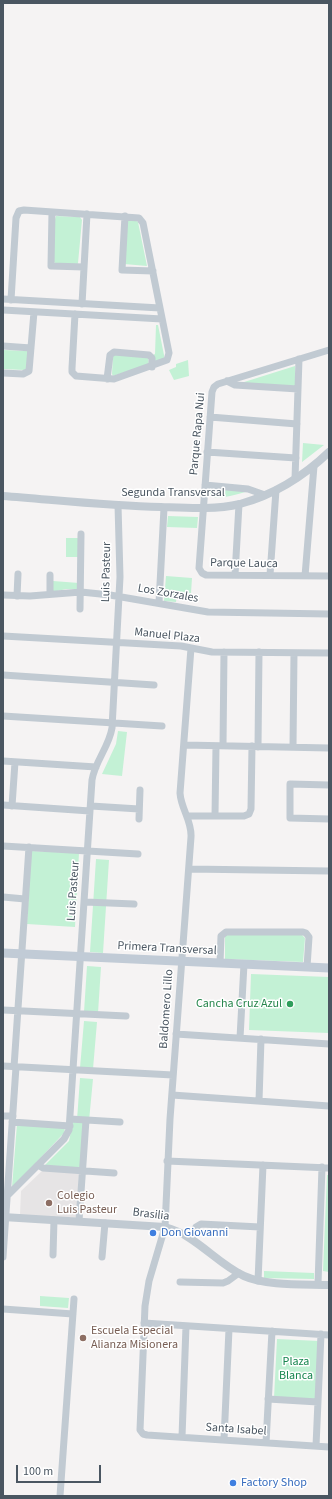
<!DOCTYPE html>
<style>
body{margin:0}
#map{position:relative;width:332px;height:1499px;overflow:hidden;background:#f5f3f3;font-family:"Source Sans 3",sans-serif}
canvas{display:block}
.frame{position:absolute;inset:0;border:4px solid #4a5661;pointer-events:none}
.scale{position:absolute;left:16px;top:1465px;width:85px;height:18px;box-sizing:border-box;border:2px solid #4a5661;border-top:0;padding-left:5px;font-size:12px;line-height:14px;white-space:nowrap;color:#4a5661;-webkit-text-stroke:3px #fff;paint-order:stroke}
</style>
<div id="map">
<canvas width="332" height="1499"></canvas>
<div class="frame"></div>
<div class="scale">100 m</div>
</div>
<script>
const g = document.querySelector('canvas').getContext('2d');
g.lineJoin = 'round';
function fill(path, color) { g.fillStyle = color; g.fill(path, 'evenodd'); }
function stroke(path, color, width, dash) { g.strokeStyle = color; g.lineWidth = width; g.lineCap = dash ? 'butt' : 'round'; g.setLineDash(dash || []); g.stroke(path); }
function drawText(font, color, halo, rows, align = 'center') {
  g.font = font + ' "Source Sans 3",sans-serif'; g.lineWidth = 3; g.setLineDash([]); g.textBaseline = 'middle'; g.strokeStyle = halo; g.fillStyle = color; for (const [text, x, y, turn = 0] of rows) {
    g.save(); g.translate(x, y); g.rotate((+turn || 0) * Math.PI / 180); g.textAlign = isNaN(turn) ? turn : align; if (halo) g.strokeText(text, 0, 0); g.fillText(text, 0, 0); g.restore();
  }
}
const education = new Path2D(`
 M43,1170L79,1172L77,1218L20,1215L21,1191Z`);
const green = new Path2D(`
 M56,216L80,217L82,220L78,263L77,265L55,263L53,261L55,219Z
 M126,218L135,220L138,222L147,266L124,264Z
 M156,325H158L164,355V360L155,362L153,355L155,354Z
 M3,350L28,351L27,368L24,370L3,369Z
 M113,354L148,358L149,364L113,376L112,374Z
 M188,360L189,376L174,380L169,370L176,367V364Z
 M295,366V386L241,383Z
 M303,443L324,445L302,462Z
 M210,488L248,491C239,494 216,501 208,495Z
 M168,516L198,517L197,528L167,527Z
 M66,538H80V557H66Z
 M166,576L192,578L191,593L177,592L176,602L164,601Z
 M53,581L79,583V589H66L53,592Z
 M118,731L127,732L122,776L102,774L116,744Z
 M31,851L79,853L75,927L27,924Z
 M96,859L109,860L103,953L90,952Z
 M228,934L302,935L305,938L303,962L225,959V936Z
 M87,966L101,967L98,1013L84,1012Z
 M251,974L329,977V1033L249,1030Z
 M84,1021L97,1022L93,1069L80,1068Z
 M80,1078L93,1079L89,1121L77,1120Z
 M73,1121L84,1122L80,1168L44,1166L69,1141Z
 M17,1124L65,1128L64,1133L13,1187H12Z
 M327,1175H329V1272L323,1271Z
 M264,1271L314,1273V1279L264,1278Z
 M40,1296L69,1298L68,1308L40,1306Z
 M277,1339L319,1341L316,1400L274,1398Z`);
const minor = new Path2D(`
 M52,212L51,266L84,267
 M125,216L122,270L153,271
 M3,299L160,308
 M11,300L16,218L19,211L24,210L139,218L143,223L169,353L167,360L114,379L76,376L72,372V368L75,314
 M82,304L87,214
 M3,310L162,319
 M3,346L31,348
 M329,350L218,384L214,387L212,392L199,568L202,573L206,575L329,576
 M3,373L23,374L29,371L34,312
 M107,379L110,355L114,352L149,355L152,358V367
 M227,381L235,385L298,389
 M210,417L297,424
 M207,452L296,458
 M295,479L299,359
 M205,485L248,489L265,495
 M235,575L239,504
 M270,575L276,490
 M305,576L314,466
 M50,594V575
 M3,595L30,596L81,592L110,595L208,612L329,614
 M17,596L18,574
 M159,603L164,508
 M80,609L81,534
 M3,636L181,646L212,652L329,653
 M191,648L180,793C181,809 192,821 191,837L170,1119L165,1227L149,1281L145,1306L140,1430L143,1434L147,1435L329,1447
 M3,675L154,685
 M3,716L162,726
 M184,745L329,748
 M223,746L224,652
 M258,747L259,652
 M293,747L294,653
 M3,761L96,767
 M329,785L290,784V818L329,819
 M3,805L90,811
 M12,806L15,762
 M91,806L139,809
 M187,816H244L249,814L251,809L252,746
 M215,816L216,746
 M139,819L140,790
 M3,846L138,854
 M189,869L329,871
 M3,897L25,899
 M85,902L134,904
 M220,963L221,936L226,932H303L306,933L309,937L307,967
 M3,1010L126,1016
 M176,1034L329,1044
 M240,1038L244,964
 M3,1066L173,1075
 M14,1067L29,847
 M172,1095L329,1106
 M259,1101L261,1039
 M3,1116H13
 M70,1119L120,1122
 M12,1122L70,1126
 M167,1161L329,1168
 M38,1165L43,1168L114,1173
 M7,1196L64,1139L69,1130L92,780C95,761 109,747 112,728L120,577L118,505
 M79,1221L86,1120
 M190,1238L196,1227L201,1224L260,1227
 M53,1255L54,1220
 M3,1257L16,1067
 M102,1257L105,1223
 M258,1281L263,1165
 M180,1282L223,1283L228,1281L239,1273
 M318,1284L322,1167
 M3,1309L73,1314
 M144,1323L329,1335
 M268,1399L318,1402
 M182,1437L186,1326
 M224,1440L229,1329
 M266,1443L272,1331
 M316,1446L321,1334
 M60,1496L74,1299`);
const tertiary = new Path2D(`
 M3,496C56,500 108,506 161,507C187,508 215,510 240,504C273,495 304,476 329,452
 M3,1217L165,1227C196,1235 216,1263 244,1276C266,1286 305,1284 329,1285`);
const secondary = new Path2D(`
 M3,953L329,968`);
const markers = [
 [290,1004,4,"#2e9e5b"],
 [49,1203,4,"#8d6e63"],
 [153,1233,4,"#3f7fe0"],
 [83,1338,4,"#8d6e63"],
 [233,1483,4,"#3f7fe0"]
];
const streetNames = [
 ["Parque Rapa Nui",198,434,-85],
 ["Segunda Transversal",173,493],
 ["Parque Lauca",244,564,1],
 ["Luis Pasteur",107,572,-89],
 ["Los Zorzales",168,594,10],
 ["Manuel Plaza",167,636,6],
 ["Luis Pasteur",74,891,-86],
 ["Primera Transversal",167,949,3],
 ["Baldomero Lillo",167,1009,-86],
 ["Brasilia",151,1215,7],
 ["Santa Isabel",236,1430,4]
];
const leisureNames = [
 ["Cancha Cruz Azul",282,1004]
];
const educationNames = [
 ["Colegio",57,1196],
 ["Luis Pasteur",57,1210],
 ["Escuela Especial",91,1331],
 ["Alianza Misionera",91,1345]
];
const shopNames = [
 ["Don Giovanni",161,1233],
 ["Factory Shop",241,1483]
];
const parkNames = [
 ["Plaza",296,1362],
 ["Blanca",296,1376]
];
fill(education, '#e6e4e5');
fill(green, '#c3f1d5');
stroke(minor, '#c1cad2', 7);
stroke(tertiary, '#c1cad2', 8);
stroke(secondary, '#c1cbd6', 9);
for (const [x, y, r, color] of markers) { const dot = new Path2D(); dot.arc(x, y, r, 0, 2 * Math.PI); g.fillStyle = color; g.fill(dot); stroke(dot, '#fff', 1.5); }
drawText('12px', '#4a5661', '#fff', streetNames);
drawText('12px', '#27864d', '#fff', leisureNames, 'right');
drawText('12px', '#785e54', '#fff', educationNames, 'left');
drawText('12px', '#366cbe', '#fff', shopNames, 'left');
drawText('12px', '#17864f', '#fff', parkNames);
</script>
